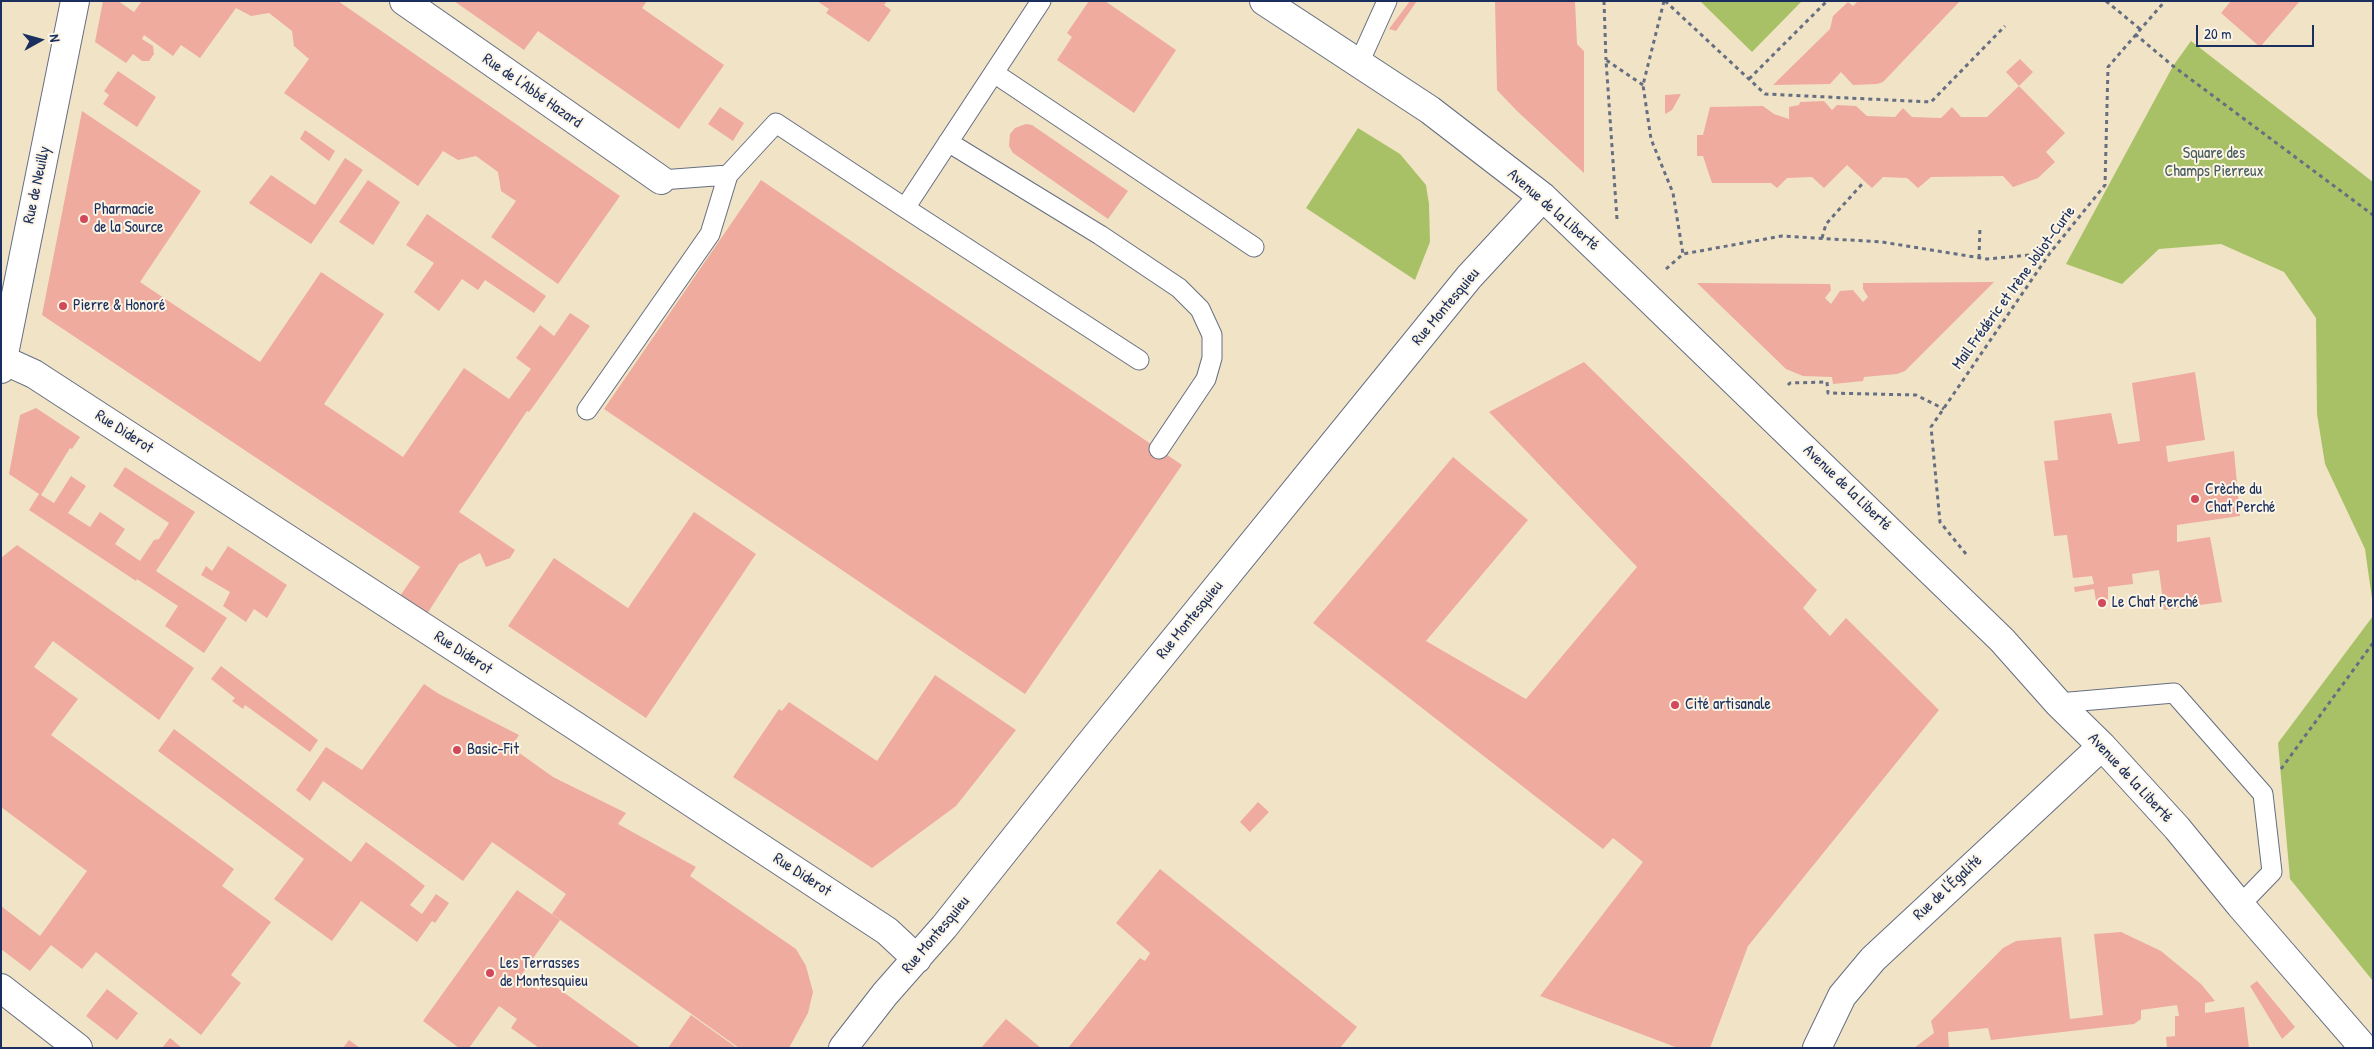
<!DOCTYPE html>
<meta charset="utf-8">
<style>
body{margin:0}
#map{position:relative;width:2374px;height:1049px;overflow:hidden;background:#f1e4c6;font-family:"Patrick Hand",sans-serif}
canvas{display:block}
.frame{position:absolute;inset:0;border:2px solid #1b2f5e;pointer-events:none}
.north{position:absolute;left:15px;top:15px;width:50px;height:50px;-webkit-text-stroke:4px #fcf5e5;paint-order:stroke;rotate:83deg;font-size:14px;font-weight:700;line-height:20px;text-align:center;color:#1b2f5e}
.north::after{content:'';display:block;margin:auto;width:18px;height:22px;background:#1b2f5e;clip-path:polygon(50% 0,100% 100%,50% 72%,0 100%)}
.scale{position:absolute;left:2196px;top:25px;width:118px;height:22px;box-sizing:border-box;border:2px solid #1b2f5e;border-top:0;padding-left:6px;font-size:15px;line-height:18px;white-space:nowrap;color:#1b2f5e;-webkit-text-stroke:4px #fcf5e5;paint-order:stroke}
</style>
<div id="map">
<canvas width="2374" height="1049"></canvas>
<div class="frame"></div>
<div class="north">N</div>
<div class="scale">20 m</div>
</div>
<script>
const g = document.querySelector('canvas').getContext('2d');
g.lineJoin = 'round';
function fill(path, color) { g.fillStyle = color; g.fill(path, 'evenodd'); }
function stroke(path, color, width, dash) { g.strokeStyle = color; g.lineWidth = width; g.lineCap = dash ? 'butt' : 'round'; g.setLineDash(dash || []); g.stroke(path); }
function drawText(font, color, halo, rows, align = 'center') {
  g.font = font + ' "Patrick Hand",sans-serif'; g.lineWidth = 4; g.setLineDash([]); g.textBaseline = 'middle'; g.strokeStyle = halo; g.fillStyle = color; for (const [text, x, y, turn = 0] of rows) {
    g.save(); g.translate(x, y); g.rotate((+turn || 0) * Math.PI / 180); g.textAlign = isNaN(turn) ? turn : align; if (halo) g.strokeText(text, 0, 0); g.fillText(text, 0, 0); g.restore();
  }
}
const green = new Path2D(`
 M1700,1H1802L1752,52Z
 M2191,41L2373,182V606L2365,549L2325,464L2317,414L2316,318L2284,272L2221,244L2159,249L2122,284L2066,264L2173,66Z
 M1358,128L1400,154L1426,185L1429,204L1430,242L1415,280L1306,208Z
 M2373,616V981L2290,879L2278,743Z`);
const building = new Path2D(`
 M103,1H118L134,12L142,1H338L620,196L558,284L491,237L516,201L501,191L498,172L476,156L458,160L443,151L418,186L284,93L309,59L294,46L292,31L269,13L251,16L236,8L200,58L181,45L173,56L144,35L142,39L153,46L154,54L149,61H142L133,54L126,63L95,42Z
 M454,1H647L642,8L724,65L679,129L538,31L524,50Z
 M817,1H887L884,5L891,10L869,42L826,13L829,9Z
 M1089,1H1105L1176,50L1134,113L1057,60L1072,37L1067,33Z
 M1410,1H1417L1396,31L1389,29Z
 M1495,1H1575L1577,44L1584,51V173L1517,111L1497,90Z
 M1858,1H1960L1883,82L1877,84L1853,85L1841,72L1830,84L1773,85L1830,29L1833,16L1848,2L1853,6Z
 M2231,1H2300L2260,47L2221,13Z
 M2020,59L2033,72L2019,86L2006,72Z
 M118,71L156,97L137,127L103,104L109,95L104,91Z
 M2019,86L2065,133L2046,152L2055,162L2038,178L2013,187L2003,176L1931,177L1918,188L1907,178L1883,177L1872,188L1847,165L1824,188L1812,177L1787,178L1777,188L1771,183H1712L1703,156H1697V135H1703L1710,107L1763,106L1774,114L1789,119V107L1799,105L1800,102L1824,101L1832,110L1837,105L1856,106L1867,116L1895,117L1903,108L1912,117L1941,118L1952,107L1961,117H1987Z
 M1681,94L1672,110L1665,114V95Z
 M720,107L744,123L733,141L708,124Z
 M82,111L201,191L140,282L260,362L321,272L384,314L324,404L403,457L464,368L509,399L531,369L516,358L540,325L554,336L570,313L590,326L535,404L529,412L527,411L459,512L515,550L510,558L486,567L480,553L459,564L427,614L400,596L420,567L42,315Z
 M1026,124L1032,125L1128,191L1108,219L1013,153L1009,146L1010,134L1015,128Z
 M305,130L335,151L329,161L300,139Z
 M345,158L363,170L311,244L249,203L271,175L315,205Z
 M368,180L400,202L373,245L339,222Z
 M761,180L1182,465L1025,694L604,409Z
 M427,214L546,296L534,313L485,280L478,290L462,279L439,311L414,292L434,263L406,245Z
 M1994,282L1905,371L1897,374L1864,377L1863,381L1833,384L1832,377L1803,376L1786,369L1697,283L1830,284L1831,290L1825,298L1831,304L1840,291L1853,290L1863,302L1868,297L1863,289V283Z
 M1584,362L1817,590L1803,608L1830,636L1846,618L1939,710L1748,946L1710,1048H1678L1540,996L1643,862L1613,838L1603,849L1313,623L1453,457L1528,520L1426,641L1526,699L1637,567L1489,412Z
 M2195,372L2205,440L2166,446L2168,462L2234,451L2240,516L2177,525V542L2210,537L2222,602L2164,610L2159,570L2132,574L2133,584L2108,587V599L2104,603L2096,601L2094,589L2075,592L2074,587L2094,584L2092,576L2073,578L2067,535L2054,536L2044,461L2058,460L2054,421L2111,413L2118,444L2140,441L2132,383Z
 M36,408L80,437L72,449L70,448L41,495L54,503L71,476L86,486L68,513L90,527L100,512L125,529L115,544L140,561L154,540L159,539L169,523L113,486L125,467L195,512L156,571L227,618L204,653L165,626L178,606L137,579L136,581L29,510L39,494L9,474L20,415Z
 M694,512L756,554L646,718L508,626L554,558L628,608Z
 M17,545L194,668L159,720L53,641L34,667L78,699L51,735L234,869L222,886L271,922L231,975L241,983L201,1035L96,952L82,969L51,945L30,971L1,949V906L40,936L87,871L1,807V558Z
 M228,546L287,585L267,618L254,609L246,622L223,606L230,592L201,575L206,566L212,571Z
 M221,666L318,740L310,752L245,705L243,709L232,701L235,698L211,679Z
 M935,675L1016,730L956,806L872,868L733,777L779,709L782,711L789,702L877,761Z
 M424,684L439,694L519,735L511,747L553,777L626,813L618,824L696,867L690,876L796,949L806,966L813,992L808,1013L789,1048H739L552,914L566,894L492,842L463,881L323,781L310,801L296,790L326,747L362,770Z
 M174,729L351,862L366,842L407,872L425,886L410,905L422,914L436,894L449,903L435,923L432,921L417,942L361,901L332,941L274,899L304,859L158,751Z
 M1258,802L1269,812L1250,832L1240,822Z
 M1160,869L1357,1027L1340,1048H1068L1140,958L1145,961L1150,953L1116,923Z
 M517,890L560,920L520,977L539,990L545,979L641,1048H539L511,1028L517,1019L499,1006L469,1048H459L423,1021Z
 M2121,932L2161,951L2201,984L2215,1001L2205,1003V1013L2244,1007L2249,1048H2167L2166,1037L2175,1036V1016H2179L2177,1005L2141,1010V1019L2134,1024L1991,1040L1988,1028L1948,1032L1949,1048H1914L1934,1033L1931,1021L2003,948L2016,941L2061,937L2070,1019L2103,1015L2094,934Z
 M2257,981L2295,1027L2282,1039L2250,986Z
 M107,989L138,1013L117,1040L86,1016Z
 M691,1015L737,1048H668Z
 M1006,1019L1041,1048H981Z
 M170,1038L182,1048H162Z
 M349,1040L360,1048H343Z`);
const path = new Path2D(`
 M1604,1L1606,60
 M1664,1L1643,85L1651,139L1673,193L1683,254
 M1665,1L1765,94L1931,102L2005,26
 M2106,1L2140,29
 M2135,34L2173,66L2373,215
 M1749,79L1827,1
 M1617,219L1606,60L1643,85
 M1822,238L1826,224L1863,183
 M1979,258L1980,227
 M1666,269L1683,254L1782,236L1882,242L1987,259L2050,253
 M1788,385L1790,383L1827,382L1828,393L1916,395L1944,409
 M1966,554L1940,522L1931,427L2050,253L2105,185L2108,67L2165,1
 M2281,769L2373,643`);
const lane = new Path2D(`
 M1041,1L905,208L1139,360
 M1359,63L1387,1
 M994,73L1254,247
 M948,142L1100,235L1179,288L1200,309L1212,335V358L1206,379L1159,449
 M661,180L728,175L776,123L905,208
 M587,410L710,234L728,175
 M2058,703L2174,693L2263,794L2272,872L2240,905`);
const street = new Path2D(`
 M404,1L661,180
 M1264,1L1430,110L1543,197L1641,291L2002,640L2058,703L2102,746L2177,828L2240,905L2364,1048
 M1,359L34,374L574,725L887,931L917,959
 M1,369L75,1
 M1,988L78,1048
 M843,1048L885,994L944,927L1088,746L1469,277L1543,197
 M1817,1048L1842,996L1873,959L2102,746`);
const markers = [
 [84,219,5,"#d1495b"],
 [63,306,5,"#d1495b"],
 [2195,499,5,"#d1495b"],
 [2102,603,5,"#d1495b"],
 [1675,705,5,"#d1495b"],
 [457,750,5,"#d1495b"],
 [490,973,5,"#d1495b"]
];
const streetNames = [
 ["Rue de l'Abbé Hazard",532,91,35],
 ["Rue de Neuilly",37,185,-78],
 ["Avenue de la Liberté",1553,210,41],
 ["Mail Frédéric et Irène Joliot-Curie",2014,288,-54],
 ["Rue Montesquieu",1446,307,-50],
 ["Rue Diderot",124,432,33],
 ["Avenue de la Liberté",1847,488,44],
 ["Rue Montesquieu",1190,620,-51],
 ["Rue Diderot",463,653,33],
 ["Avenue de la Liberté",2130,778,47],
 ["Rue Diderot",802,875,33],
 ["Rue de l'Égalité",1948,888,-43],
 ["Rue Montesquieu",936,935,-50]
];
const parkNames = [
 ["Square des",2214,154],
 ["Champs Pierreux",2214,172]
];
const poiNames = [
 ["Pharmacie",94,210],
 ["de la Source",94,228],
 ["Pierre & Honoré",73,306],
 ["Crèche du",2205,490],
 ["Chat Perché",2205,508],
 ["Le Chat Perché",2112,603],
 ["Cité artisanale",1685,705],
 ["Basic-Fit",467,750],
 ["Les Terrasses",500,964],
 ["de Montesquieu",500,982]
];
fill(green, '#a9c166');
fill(building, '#eeab9e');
stroke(lane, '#666e82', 21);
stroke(street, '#666e82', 30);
stroke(path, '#666e82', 3, [4, 4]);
stroke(lane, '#fff', 19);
stroke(street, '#fff', 28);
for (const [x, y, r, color] of markers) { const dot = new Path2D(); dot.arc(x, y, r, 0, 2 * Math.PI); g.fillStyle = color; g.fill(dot); stroke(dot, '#fcf5e5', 2); }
drawText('16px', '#1b2f5e', '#fcf5e5', streetNames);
drawText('16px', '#465b60', '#fcf5e5', parkNames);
drawText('16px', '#1b2f5e', '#fcf5e5', poiNames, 'left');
</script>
